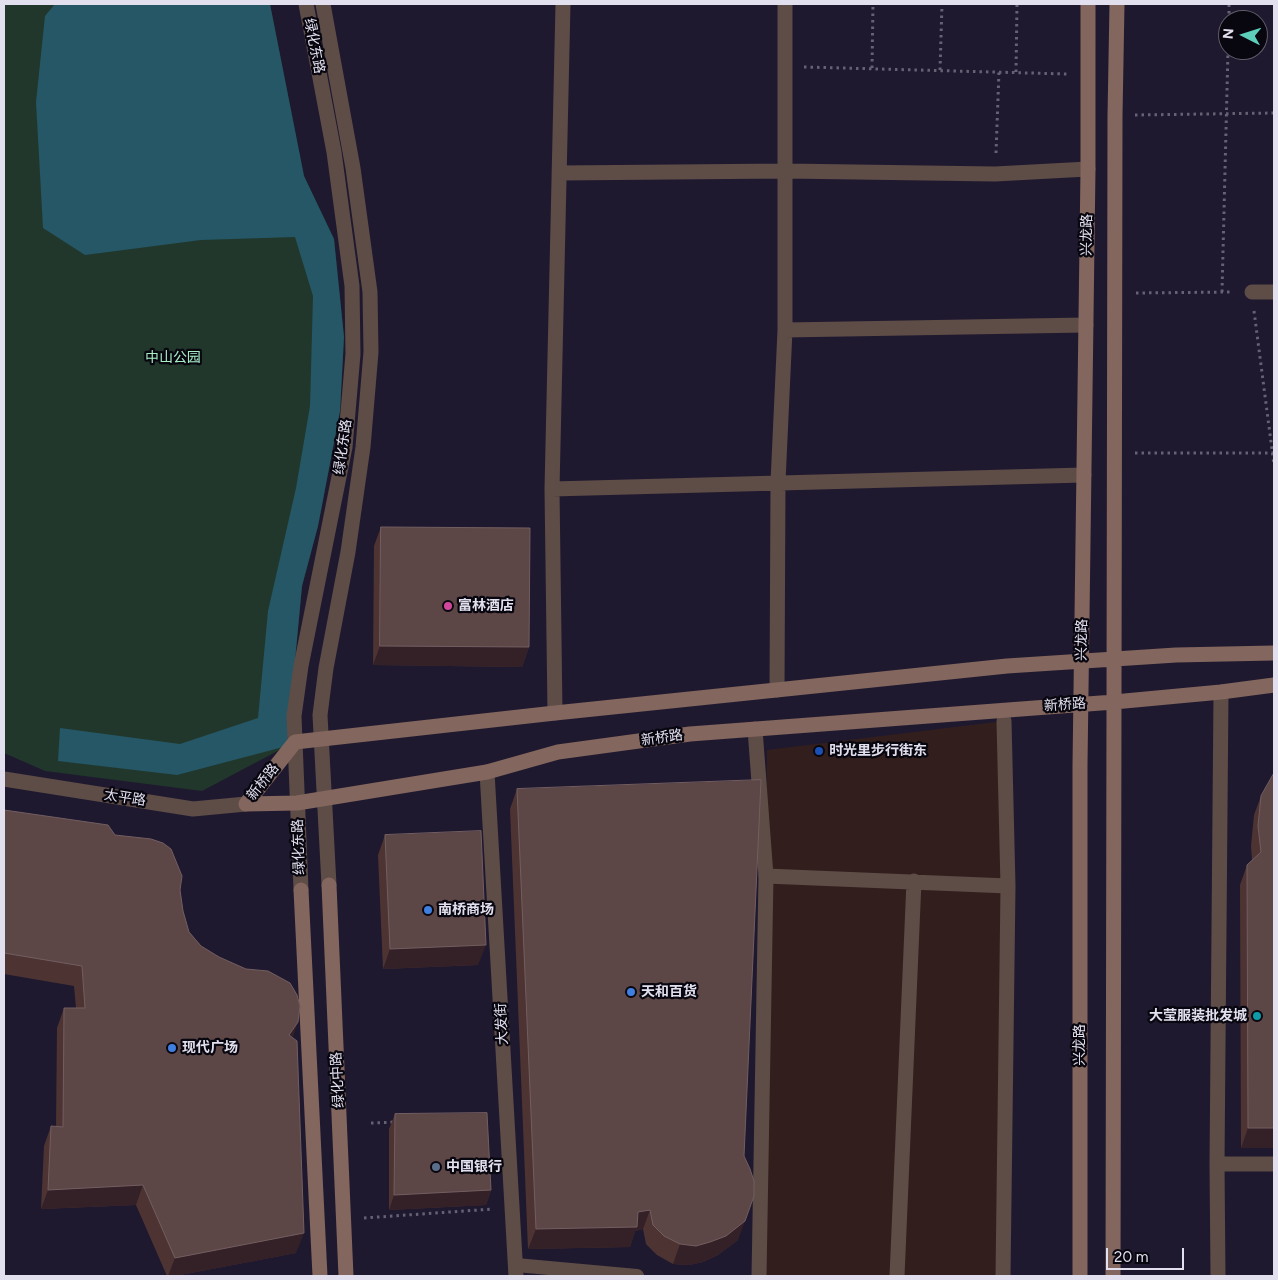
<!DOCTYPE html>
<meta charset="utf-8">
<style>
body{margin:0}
#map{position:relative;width:1278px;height:1280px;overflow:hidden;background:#1f192f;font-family:Figtree,sans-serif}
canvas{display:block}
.frame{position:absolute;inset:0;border:5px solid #e2dfee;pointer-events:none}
.north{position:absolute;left:1218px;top:10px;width:50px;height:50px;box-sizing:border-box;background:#08060f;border:1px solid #5f5d68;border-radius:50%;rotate:275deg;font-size:14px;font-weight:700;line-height:20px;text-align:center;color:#e2dfee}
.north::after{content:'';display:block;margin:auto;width:18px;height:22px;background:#5dceb9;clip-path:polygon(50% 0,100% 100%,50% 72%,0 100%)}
.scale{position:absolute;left:1106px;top:1248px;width:78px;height:22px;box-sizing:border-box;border:2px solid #e2dfee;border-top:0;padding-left:6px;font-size:15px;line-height:18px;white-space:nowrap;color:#e2dfee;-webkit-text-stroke:4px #08060f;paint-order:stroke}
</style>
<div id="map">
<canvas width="1278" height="1280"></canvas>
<div class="frame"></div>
<div class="north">N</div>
<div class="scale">20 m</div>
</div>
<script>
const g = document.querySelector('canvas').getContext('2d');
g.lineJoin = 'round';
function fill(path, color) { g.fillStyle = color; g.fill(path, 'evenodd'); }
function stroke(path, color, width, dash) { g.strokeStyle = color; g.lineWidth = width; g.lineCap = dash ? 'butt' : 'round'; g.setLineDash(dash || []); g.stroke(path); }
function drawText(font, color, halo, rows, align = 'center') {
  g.font = font + ' Figtree,"Noto Sans SC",sans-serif'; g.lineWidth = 4.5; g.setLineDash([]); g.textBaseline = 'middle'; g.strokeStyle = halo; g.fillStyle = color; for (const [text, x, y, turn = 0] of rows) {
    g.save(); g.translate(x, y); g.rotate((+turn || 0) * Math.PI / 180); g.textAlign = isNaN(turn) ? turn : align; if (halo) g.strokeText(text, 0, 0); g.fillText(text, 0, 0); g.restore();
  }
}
const commercial = new Path2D(`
 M1004,721L1003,1276H759L766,876L767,750Z`);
const green = new Path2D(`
 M4,4H270L304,176L334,239L344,337L340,411L318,526L302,586L287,746L202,791L45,771L4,753Z`);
const water = new Path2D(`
 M55,4H270L304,176L334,239L344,337L340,411L318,526L302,586L287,746L177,775L58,761L60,728L180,744L258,718L268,611L296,488L310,406L313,296L295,237L201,240L85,255L43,228L36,102L45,16Z`);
const path = new Path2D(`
 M1229,20V4
 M804,67L1067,74
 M872,68L873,4
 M940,70L942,4
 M1016,72L1017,4
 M1135,115L1274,113
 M996,153L999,71
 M1222,292L1228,50
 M1136,293L1232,292
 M1254,311L1274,465
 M1135,453H1274
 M371,1123L396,1122
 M364,1218L493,1209`);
const service = new Path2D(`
 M516,1265L637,1276`);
const pedestrian = new Path2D(`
 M766,876L1008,886
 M897,1276L914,881
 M1003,1276L1008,886L1004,721`);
const minor = new Path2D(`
 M559,173L786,171L995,174L1088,169
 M1252,292H1274
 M785,330L1086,325
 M552,489L1084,475
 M777,690L778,482L785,330V4
 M555,713L552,489L563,4
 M755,729L766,876L759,1276
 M487,772L516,1276
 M1217,1164H1274
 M1218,1276L1217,1164L1221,692`);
const tertiary = new Path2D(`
 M323,4L353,168L370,292L371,352L363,447L348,552L326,668L320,715L329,885
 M4,779L193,809L246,804
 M301,890L294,716L301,666L345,447L353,354L352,286L334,152L306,4`);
const secondary = new Path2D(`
 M246,804L295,742L555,713L1007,666L1176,655L1274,653
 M246,804L297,803L487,772L558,752L690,734L1114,702L1221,692L1274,685
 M329,885L346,1276
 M301,890L320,1276
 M1080,1276V765L1088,169V4
 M1113,1276L1115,116L1117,4`);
const wall = new Path2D(`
 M381,527L529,647L522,667L373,665L374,546Z
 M1274,773V1148H1241L1240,885L1247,865L1252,860L1251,846L1254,815L1261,796Z
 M517,789L738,1240L718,1255L703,1262L689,1265L673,1264L657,1255L646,1244L643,1229L635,1231L630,1247L528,1249L510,809Z
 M4,810L115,835L180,890L183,911L189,932L201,946L292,1038L296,1253L175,1276H167L136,1205L41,1209L44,1146L51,1126L56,1127L57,1028L64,1008H76L74,986L4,974Z
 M385,835L478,965L383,969L378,855Z
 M395,1114L491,1190L486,1205L389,1210V1129Z`);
const shadedWall = new Path2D(`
 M380,646L529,647L522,667L373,665Z
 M486,945L478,965L383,969L390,949Z
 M298,1022L291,1042L289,1035Z
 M1248,1128H1274V1148H1241Z
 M143,1185L136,1205L41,1209L48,1190Z
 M491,1190L486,1205L389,1210L394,1195Z
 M650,1210L643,1229L635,1231L630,1247L528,1249L536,1229Z
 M745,1221L738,1240L718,1255L703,1262L689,1265L673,1264L680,1244Z
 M304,1233L296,1253L175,1276H168L175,1258Z`);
const building = new Path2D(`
 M381,527L530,528L529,647L380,646Z
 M1274,773V1128H1248L1247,865L1261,852L1258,826L1261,796Z
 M761,780L744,1156L750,1169L754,1181V1196L745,1221L726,1236L710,1242L696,1246L680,1244L664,1236L653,1225L650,1210L638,1212L637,1227L536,1229L517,789Z
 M4,810L108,825L115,835L151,839L163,843L171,849L182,876L180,890L183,911L189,932L201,946L219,957L246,969L268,971L290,983L297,995L300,1006L298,1022L289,1035L297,1041L304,1233L175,1258L143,1185L48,1190L51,1126L63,1127L64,1008H85L82,966L4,953Z
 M481,831L486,945L390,949L385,835Z
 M487,1113L491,1190L394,1195L395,1114Z`);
const markers = [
 [448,606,5,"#d1479c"],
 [819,751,5,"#1a4fb4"],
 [428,910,5,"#3f7fe0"],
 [631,992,5,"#3f7fe0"],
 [1257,1016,5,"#0f9aa8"],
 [172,1048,5,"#3f7fe0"],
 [436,1167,5,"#5c6f8a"]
];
const streetNames = [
 ["绿化东路",314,46,79],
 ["兴龙路",1087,235,-89],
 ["绿化东路",343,447,-82],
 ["兴龙路",1082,640,-89],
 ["新桥路",1065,705,-4],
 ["新桥路",662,738,-8],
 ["新桥路",263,782,-52],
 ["太平路",125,798,9],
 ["绿化东路",299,847,-92],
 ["大发街",502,1024,-93],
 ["兴龙路",1080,1045,-90],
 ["绿化中路",338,1080,-93]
];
const parkNames = [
 ["中山公园",173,358]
];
const poiNames = [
 ["富林酒店",458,606],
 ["时光里步行街东",829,751],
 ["南桥商场",438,910],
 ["天和百货",641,992],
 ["大莹服装批发城",1247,1016,"right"],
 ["现代广场",182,1048],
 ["中国银行",446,1167]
];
fill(commercial, '#321f1d');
fill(green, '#21372b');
fill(water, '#255766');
stroke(path, '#666175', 3, [2.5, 4]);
stroke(service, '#5e4c47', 14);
stroke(pedestrian, '#5e4c47', 15);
stroke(minor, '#5e4c47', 15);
stroke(tertiary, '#5e4c47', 15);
stroke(secondary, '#83665d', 15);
fill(wall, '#4d3432');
fill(shadedWall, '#342128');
fill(building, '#5d4646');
stroke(building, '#725e61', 1);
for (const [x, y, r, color] of markers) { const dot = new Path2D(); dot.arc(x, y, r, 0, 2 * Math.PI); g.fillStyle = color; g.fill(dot); stroke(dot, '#08060f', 2); }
drawText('14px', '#e2dfee', '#08060f', streetNames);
drawText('14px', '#a7edc6', '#08060f', parkNames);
drawText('bold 14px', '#e2dfee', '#08060f', poiNames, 'left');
</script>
